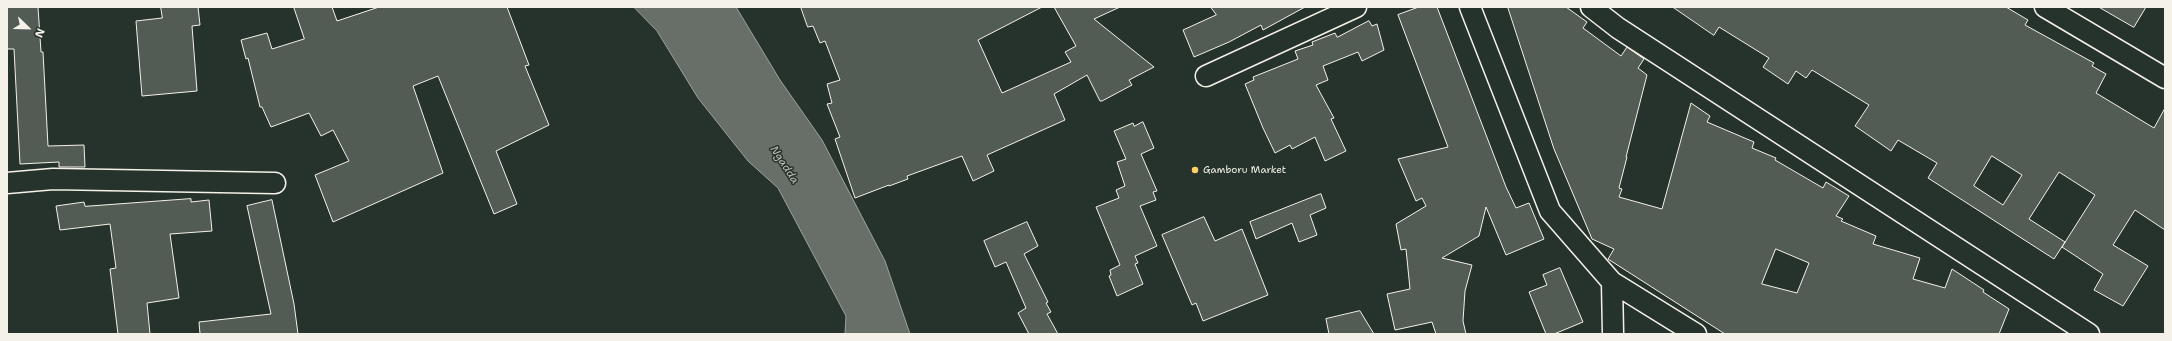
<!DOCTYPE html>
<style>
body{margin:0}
#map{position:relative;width:2172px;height:341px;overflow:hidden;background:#26332d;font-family:"Shantell Sans",sans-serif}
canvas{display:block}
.frame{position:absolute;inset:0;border:8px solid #f4f1e8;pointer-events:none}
.north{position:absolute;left:8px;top:8px;width:40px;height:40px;-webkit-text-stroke:3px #26332d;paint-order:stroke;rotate:113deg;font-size:11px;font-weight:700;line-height:16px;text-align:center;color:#f4f1e8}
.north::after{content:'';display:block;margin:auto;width:14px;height:18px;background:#f4f1e8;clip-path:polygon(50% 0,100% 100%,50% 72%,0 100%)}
</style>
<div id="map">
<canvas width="2172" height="341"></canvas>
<div class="frame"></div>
<div class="north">N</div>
</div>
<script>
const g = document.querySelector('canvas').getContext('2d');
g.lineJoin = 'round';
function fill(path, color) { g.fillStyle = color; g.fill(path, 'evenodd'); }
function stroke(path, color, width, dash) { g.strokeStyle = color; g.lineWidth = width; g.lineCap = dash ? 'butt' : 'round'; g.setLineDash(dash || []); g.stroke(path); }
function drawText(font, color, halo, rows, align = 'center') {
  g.font = font + ' "Shantell Sans",sans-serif'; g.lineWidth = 3; g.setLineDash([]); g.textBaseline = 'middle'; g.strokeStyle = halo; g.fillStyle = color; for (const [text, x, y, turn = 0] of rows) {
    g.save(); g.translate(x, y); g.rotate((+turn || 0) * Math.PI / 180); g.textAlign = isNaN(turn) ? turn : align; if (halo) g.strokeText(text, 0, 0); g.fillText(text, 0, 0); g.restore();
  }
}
const water = new Path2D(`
 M634,7H736L780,80L822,140L885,261L910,334H845L846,316L778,188L748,161L698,98L657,31Z`);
const building = new Path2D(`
 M7,7H38L41,52H43L48,146L84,145L85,167H59V162L20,164L14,49H7Z
 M161,7H198L200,25L192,26L197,91L142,96L136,21L162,18Z
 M294,7H332L337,21L379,7H507L529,65L525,66L549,125L496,151L517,204L494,214L438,76L413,86L443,173L333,222L315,175L349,161L333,130L321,136L309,113L271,127L262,107H260L248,58L246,59L241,40L267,33L272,49L304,39Z
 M801,7H1042L978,40L1002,93L1071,62L1065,52L1076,46L1054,7H1120L1094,19L1154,67L1129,80L1132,85L1102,101H1100L1087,75L1054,94L1065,120L987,155L994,171L973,181L962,156L907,176L908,179L889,186V185L855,198L835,139L840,137L827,104L832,103L827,84L840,80L825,41L820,43L813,26L808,27Z
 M1211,7H1305L1263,30L1261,25L1229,42L1194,57L1183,30L1216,15Z
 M1419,7H1437L1506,187L1516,208L1529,203L1544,239L1506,255L1486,207L1479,236L1442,258L1472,265L1465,291L1463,321L1466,334H1436L1432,322L1395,330L1387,294L1410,289L1406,249L1401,250L1396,224L1426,206L1422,198L1416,201L1398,159L1448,147L1398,15Z
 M1508,7H1566L1587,22L1583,28L1621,56L1627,47L1644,59L1638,68L1647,75L1626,157H1627L1619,188L1622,189L1619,197L1662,209L1691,103L1710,116L1707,122L1754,142L1752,148L1776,158L1775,160L1823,188L1826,182L1849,196L1836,216L1843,219L1841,221L1876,236L1873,244L1920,258L1913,279L1945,288L1952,269L1984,290L1983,292L2009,309L1999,334H1725L1608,259L1614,249L1592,239L1554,149ZM1776,249L1809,263L1797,293L1762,284Z
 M1673,7H2006L2028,20L2025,25L2094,63L2092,66L2106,74L2096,93L2154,128L2165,108V230L2135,210L2113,245L2148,266L2123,306L2094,290L2103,274L2062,247L2095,195L2059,172L2029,219L2065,242L2054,259L1928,178L1937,163L1898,140L1891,151L1855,126L1869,105L1812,70L1806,78L1796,71L1788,84L1763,67L1769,58L1719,27L1714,35ZM1992,156L2022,175L2003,205L1974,186Z
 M2099,7H2146L2134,27Z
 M1369,21L1372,26L1377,24L1384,50L1362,61L1358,52L1323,66L1328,80L1316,85L1334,118L1331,119L1346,151L1325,161L1315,137L1292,149L1290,145L1275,153L1263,128L1245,84L1254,80L1253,77L1298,59L1295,51L1313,45L1312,42L1335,33L1337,37Z
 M1143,122L1154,148L1141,154L1157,191L1153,192L1156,200L1140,206L1157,246L1135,256L1138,263L1135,264L1143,284L1117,296L1109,276L1111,275L1110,270L1120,265L1096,207L1119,198L1116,190L1125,186L1117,162L1126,159L1114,131L1133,123L1134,126Z
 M1321,194L1326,208L1310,215L1317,235L1299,242L1292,223L1256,239L1250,222Z
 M191,199V202L209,200L212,231L170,234L179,298L147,303L150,334H118L110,269L116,268L110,224L60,230L56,206L84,202L85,206Z
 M272,200L294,304L298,334H200L199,322L271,314L247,206Z
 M1204,217L1215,241L1242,229L1268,295L1203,321L1196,303L1192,305L1162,235Z
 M1027,222L1038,246L1024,254L1048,302L1046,303L1051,312L1047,314L1058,334H1029L1018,313L1026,308L1006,262L995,267L984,241Z
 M1560,268L1583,322L1554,334H1546L1529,292L1547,285L1543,275Z
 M1360,311L1374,334H1329L1326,319Z`);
const minor = new Path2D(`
 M1470,7L1550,211L1612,282L1696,334
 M1591,7L1618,28L2089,334
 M2045,7L2165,78
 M1206,76L1356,7
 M7,183L53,179L275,183
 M1612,282L1613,334`);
const markers = [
 [1195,170,4,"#ffd166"]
];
const poiNames = [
 ["Gamboru Market",1203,170]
];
const waterNames = [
 ["Ngadda",784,165,57]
];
fill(water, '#676f68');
stroke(water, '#9fa39b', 1);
fill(building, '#525c55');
stroke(building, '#f4f1e8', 1);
stroke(minor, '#f4f1e8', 23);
stroke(minor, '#26332d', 20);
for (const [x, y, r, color] of markers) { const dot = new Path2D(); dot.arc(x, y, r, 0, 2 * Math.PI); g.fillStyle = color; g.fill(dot); stroke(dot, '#26332d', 1.5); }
drawText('10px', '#f4f1e8', '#26332d', poiNames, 'left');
drawText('italic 11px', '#bcbdb5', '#26332d', waterNames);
</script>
